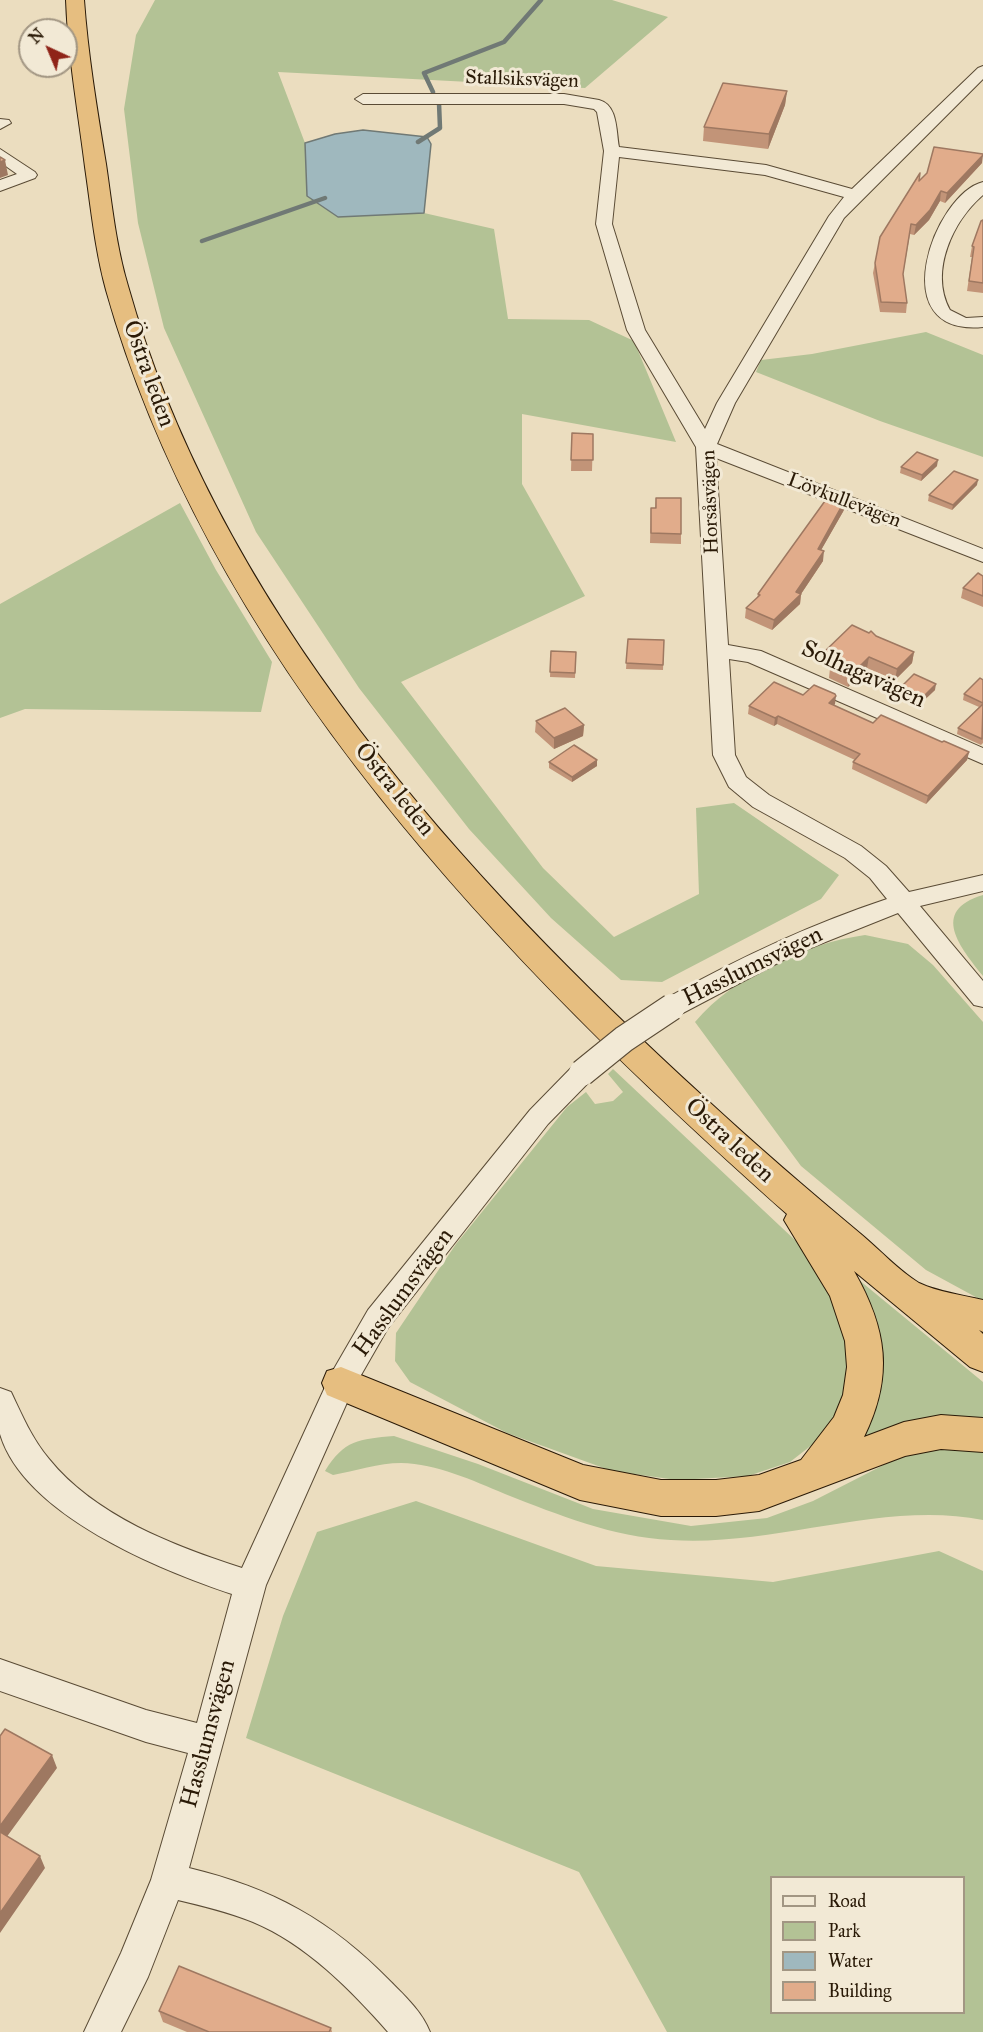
<!DOCTYPE html>
<meta charset="utf-8">
<style>
body{margin:0}
#map{position:relative;width:983px;height:2032px;overflow:hidden;background:#ebddbf;font-family:"IM FELL Great Primer",serif}
canvas{display:block}
.legend{position:absolute;left:770px;top:1876px;width:195px;height:138px;box-sizing:border-box;background:#f2e9d5;border:2px solid #a29683;margin:0;padding:8px 10px;list-style:none;font-size:18px;color:#2a1a07}
.legend li{display:flex;align-items:center;gap:12px;height:30px}
.legend b{width:30px;border:2px solid #a29683}
.north{position:absolute;left:18px;top:18px;width:60px;height:60px;box-sizing:border-box;background:#f2e9d5;border:2px solid #a29683;border-radius:50%;rotate:316deg;font-size:16px;font-weight:700;line-height:24px;text-align:center;color:#2a1a07}
.north::after{content:'';display:block;margin:auto;width:21px;height:27px;background:#8f2418;clip-path:polygon(50% 0,100% 100%,50% 72%,0 100%)}
</style>
<div id="map">
<canvas width="983" height="2032"></canvas>
<ul class="legend">
<li><b style="height:8px;background:#f2e9d5"></b>Road</li>
<li><b style="height:16px;background:#b3c295"></b>Park</li>
<li><b style="height:16px;background:#9fb8be"></b>Water</li>
<li><b style="height:16px;background:#e1ac8b"></b>Building</li>
</ul>
<div class="north">N</div>
</div>
<script>
const g = document.querySelector('canvas').getContext('2d');
g.lineJoin = 'round';
function fill(path, color) { g.fillStyle = color; g.fill(path, 'evenodd'); }
function stroke(path, color, width, dash) { g.strokeStyle = color; g.lineWidth = width; g.lineCap = dash ? 'butt' : 'round'; g.setLineDash(dash || []); g.stroke(path); }
function drawText(font, color, halo, rows, align = 'center') {
  g.font = font + ' "IM FELL Great Primer",serif'; g.lineWidth = 6; g.setLineDash([]); g.textBaseline = 'middle'; g.strokeStyle = halo; g.fillStyle = color; for (const [text, x, y, turn = 0] of rows) {
    g.save(); g.translate(x, y); g.rotate((+turn || 0) * Math.PI / 180); g.textAlign = isNaN(turn) ? turn : align; if (halo) g.strokeText(text, 0, 0); g.fillText(text, 0, 0); g.restore();
  }
}
const green = new Path2D(`
 M155,0H612L668,17L585,88L278,72L305,143L307,196L338,216L424,213L494,229L508,319L589,320L634,341L676,442L522,414V484L585,596L401,682L543,868L614,937L699,894L696,808L734,803L839,875L821,899L662,982L621,980L551,918L469,829L359,688L256,532L164,328L138,223L124,109L136,35Z
 M926,332L983,355V457L880,421L756,372L761,360L812,354Z
 M180,503L216,570L272,662L261,712L25,709L0,718V604Z
 M983,895V976C961,948 929,911 983,895Z
 M865,935L908,944L933,965L983,1022V1301L926,1270L801,1166L695,1022C736,974 804,944 865,935Z
 M613,1069L813,1257L851,1335L843,1410L822,1437L790,1462L748,1476L677,1480L612,1471L507,1433L410,1382L395,1361L396,1333L456,1244L567,1107L586,1092L595,1104L613,1101L623,1092L608,1074Z
 M859,1280L983,1382V1424L860,1441L855,1281Z
 M394,1436L478,1464L593,1509L691,1526L767,1518L813,1501L911,1451L951,1447L983,1451V1520C883,1500 776,1547 671,1540C612,1537 559,1515 505,1494C472,1480 437,1464 401,1463C379,1463 355,1471 333,1475L325,1471C344,1440 359,1439 394,1436Z
 M416,1501L596,1566L773,1582L939,1551L983,1571V2032H667L579,1872L246,1738L283,1616L317,1532ZM772,1878H964V2012H772Z`);
const water = new Path2D(`
 M363,130L427,137L431,144L424,213L338,217L307,196L305,143L335,134Z`);
const stream = new Path2D(`
 M433,92L424,73L504,42L541,0
 M418,142L440,128L439,103
 M202,241L325,198`);
const minor = new Path2D(`
 M983,66V79L844,218L735,403L717,444L983,549V562L716,458L728,645L761,651L983,748V764L748,662L729,659L735,755L746,777L769,795L861,846L886,866L909,892L983,875V891L920,906L983,981V1007L974,1005L898,913L793,955L681,1014L672,1016L663,1014L659,1007L663,1000C735,960 808,925 887,899L870,878L845,858L753,807L729,787L713,755L696,447L627,330L596,224L604,151L597,112L594,109L564,104H363L355,99L363,94H564L599,100C618,105 616,131 619,147L766,165L852,189L978,68ZM619,157L765,175L844,197L829,216L717,403L705,429L645,330L612,224Z
 M0,119L9,120L11,123L0,129Z
 M0,149L35,172L37,175L35,178L0,191V180L17,174L0,162Z
 M983,182V195C953,221 929,271 950,310L966,318L983,317V327C882,337 934,194 983,182Z
 M582,1063L591,1066L595,1073L591,1080L548,1124L388,1328L353,1389L266,1585L189,1868C272,1888 331,1920 391,1982C406,1997 422,2012 430,2032H388C351,1990 306,1944 253,1922C229,1912 203,1906 178,1900L148,1977L121,2032H84L121,1953L151,1880L188,1753L146,1742L0,1691V1659L146,1710L197,1723L232,1594C160,1570 24,1515 0,1434C0,1421 0,1402 0,1388L11,1392C22,1415 32,1439 49,1459C95,1516 174,1546 242,1568L331,1374L368,1310L530,1110L573,1066Z`);
const highway = new Path2D(`
 M66,0H84C88,55 97,109 106,164C112,205 116,246 128,286C219,610 463,877 706,1099C757,1146 809,1191 862,1235C880,1250 899,1271 919,1283C937,1292 963,1295 983,1300V1332L979,1330L983,1334V1372L970,1367L854,1271C887,1329 894,1376 864,1437L904,1422L941,1415L983,1418V1452L941,1449L905,1456L759,1511L716,1516H661L580,1500L327,1395L322,1383L327,1371L341,1367L583,1465L661,1480H716L759,1475L801,1460L834,1417L843,1395L847,1367L845,1341L830,1296L784,1220L787,1214C505,963 211,662 106,290C95,250 91,208 85,167C78,111 68,56 66,0Z`);
const minorBridge = new Path2D(`
 M582,1073L624,1039L672,1007`);
const wall = new Path2D(`
 M787,91L785,105L768,149L703,141L704,127Z
 M982,163L945,203L940,201L929,220L914,235L910,234L903,275L907,303L906,313L880,312L873,273L880,237L919,181Z
 M983,220V293L967,291L972,257H970L972,246Z
 M572,433L593,434L592,471H571Z
 M937,466L921,481L900,473L901,467Z
 M977,485L952,510L928,501L929,495Z
 M656,498L681,534V544L650,543L651,508H655Z
 M844,510L821,550L823,561L801,594L800,604L772,630L745,618L746,608L757,598L758,594Z
 M983,576V607L961,598L963,588Z
 M876,636L914,652L912,663L895,680L867,668L848,687L829,678L830,668L822,664L823,653Z
 M628,639L664,640L663,670L626,669Z
 M551,651L576,652L575,678L550,677Z
 M983,680V743L981,745L957,734L958,728L979,707L963,700L964,694Z
 M935,690L918,706L896,696L897,691Z
 M803,695L835,704L834,705L873,723L942,742L969,752L967,760L926,804L852,769L853,762L855,760L777,724L774,726L748,714L749,706Z
 M536,721L584,725L583,736L554,749L535,732Z
 M597,760V766L572,782L549,768V762Z
 M159,2011L331,2028L332,2032H187L163,2022Z`);
const shadedWall = new Path2D(`
 M787,91L785,105L768,149L769,134Z
 M983,155L982,163L945,203L947,193Z
 M5,160L8,175L0,178V162Z
 M941,191L940,201L929,220L914,235L916,225Z
 M938,460L937,466L921,481L922,475Z
 M978,480L977,485L952,510L953,505Z
 M845,500L844,510L816,559L818,549Z
 M824,551L823,561L799,597L801,594L800,604L772,630L774,620L796,592Z
 M914,652L912,663L895,680L897,669Z
 M869,657L867,668L848,687L850,676Z
 M936,684L935,690L918,706L919,701Z
 M836,696L835,704L828,711L829,703Z
 M778,716L777,724L774,726L775,718Z
 M584,725L583,736L554,749V738Z
 M969,752L967,760L926,804L928,796Z
 M597,760V766L572,782V777Z
 M52,1755L57,1768L3,1842L0,1836V1826Z
 M40,1856L45,1868L0,1933V1913Z`);
const building = new Path2D(`
 M723,83L787,91L769,134L704,127Z
 M934,147L983,154V155L947,193L941,191L930,210L916,225L911,224L903,274L907,303L881,302L875,263L880,237L920,173L919,181L927,173Z
 M0,157L5,160L0,162Z
 M983,220V283L969,281L974,247L972,246L981,221Z
 M572,433L593,434V460H571Z
 M917,452L938,460L922,475L901,467Z
 M954,471L978,480L953,505L929,495Z
 M830,494L845,500L818,549L824,551L796,592L801,594L774,620L746,608L760,595L758,594Z
 M656,498H681V534L651,533V508H656Z
 M978,573L983,576V596L963,588Z
 M852,625L869,633L871,631L876,636L914,652L897,669L869,657L850,676L831,667L839,660L823,653Z
 M628,639L664,640L663,665L626,663Z
 M551,651L576,652L575,673L550,672Z
 M914,674L936,684L919,701L897,691Z
 M980,678L983,680V703L964,694Z
 M774,682L803,695L814,685L835,694L836,696L829,703L873,723L881,715L942,742L944,741L969,752L928,796L853,762L860,754L778,716L775,718L749,706Z
 M983,704L982,739L958,728Z
 M565,708L584,725L554,738L536,721Z
 M574,745L597,760L572,777L549,762Z
 M5,1729L52,1755L0,1826V1736Z
 M0,1832L40,1856L0,1913Z
 M179,1966L331,2028L329,2032H209L159,2011Z`);
const farStreetnames = [
 ["Stallsiksvägen",522,80,2],
 ["Lövkullevägen",844,501,21],
 ["Horsåsvägen",711,502,-92]
];
const streetNames = [
 ["Östra leden",148,374,70],
 ["Solhagavägen",863,675,24],
 ["Östra leden",394,790,51],
 ["Hasslumsvägen",753,967,-26],
 ["Östra leden",729,1141,43],
 ["Hasslumsvägen",404,1293,-54],
 ["Hasslumsvägen",209,1734,-75]
];
fill(green, '#b3c295');
fill(water, '#9fb8be');
stroke(water, '#707975', 1.5);
stroke(stream, '#707975', 4.5);
stroke(minor, '#5a4b35', 2);
stroke(highway, '#2a1a07', 2);
fill(minor, '#f2e9d5');
fill(highway, '#e6be80');
stroke(minorBridge, '#5a4b35', 28, []);
stroke(minorBridge, '#f2e9d5', 26);
fill(wall, '#c29478');
fill(shadedWall, '#9e7861');
fill(building, '#e1ac8b');
stroke(building, '#9e7861', 1.5);
drawText('20px', '#2a1a07', '#f2e9d5', farStreetnames);
drawText('24px', '#2a1a07', '#f2e9d5', streetNames);
</script>
